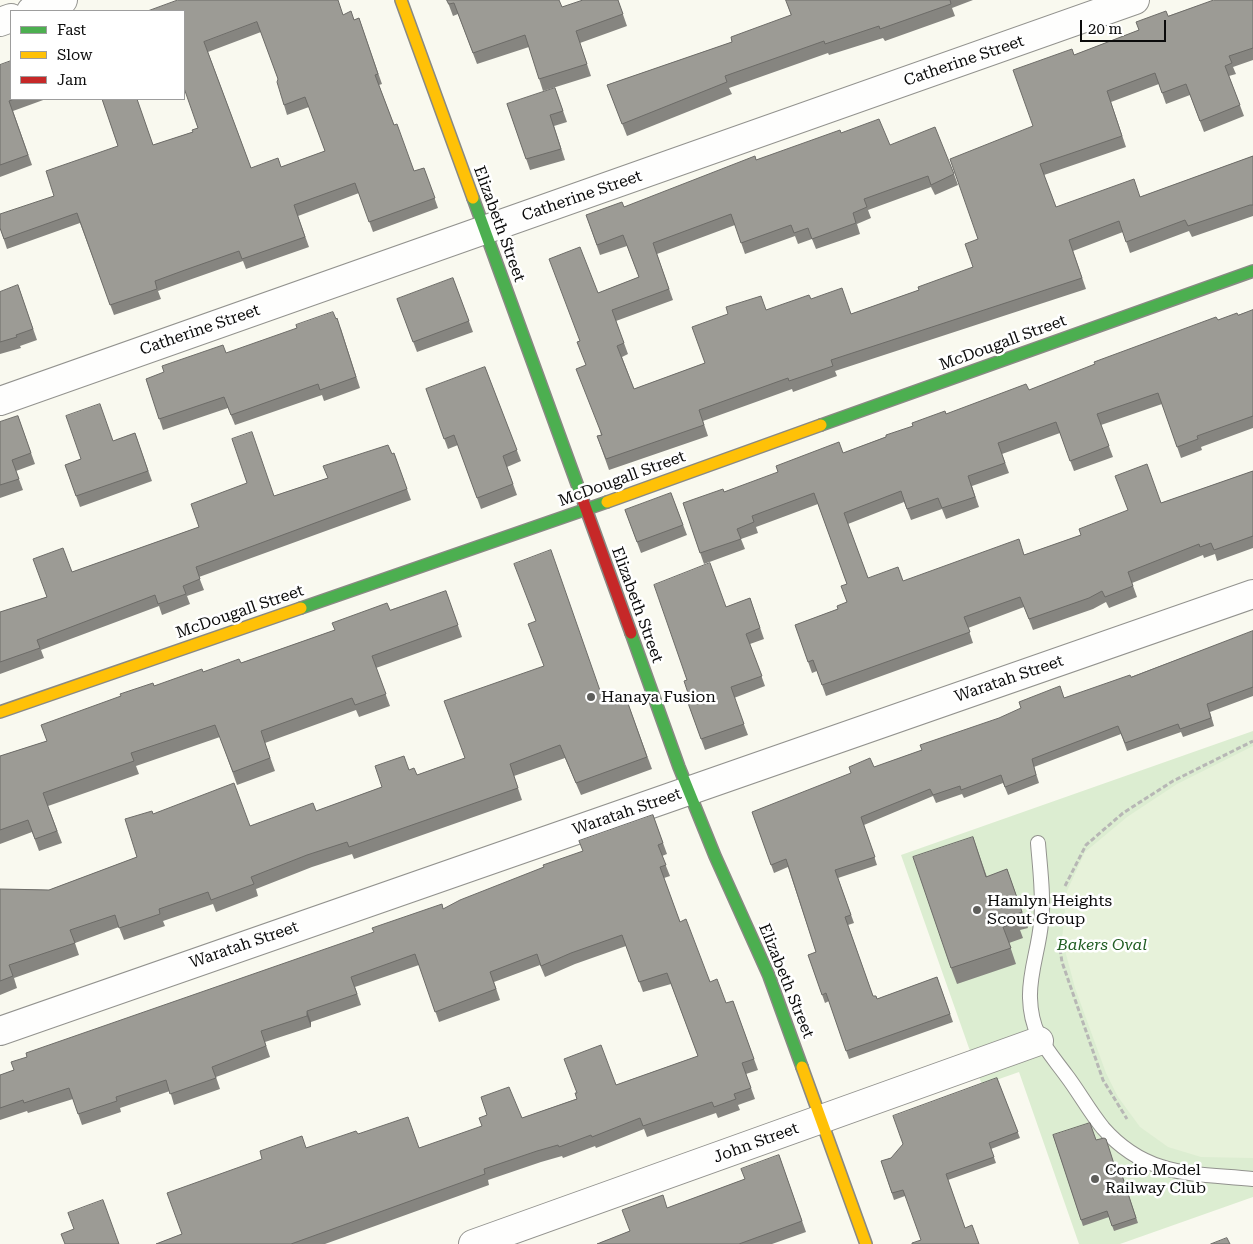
<!DOCTYPE html>
<style>
body{margin:0}
#map{position:relative;width:1253px;height:1244px;overflow:hidden;background:#f9f9ef;font-family:"Roboto Serif",serif}
canvas{display:block}
.legend{position:absolute;left:10px;top:10px;width:175px;height:90px;box-sizing:border-box;background:#fff;border:1px solid #9d9d9d;margin:0;padding:6px 9px;list-style:none;font-size:15px;color:#0b0b0b}
.legend li{display:flex;align-items:center;gap:10px;height:25px}
.legend b{width:25px;border:1px solid #9d9d9d}
.scale{position:absolute;left:1080px;top:20px;width:86px;height:22px;box-sizing:border-box;border:2px solid #0b0b0b;border-top:0;padding-left:6px;font-size:15px;line-height:18px;white-space:nowrap;color:#0b0b0b;-webkit-text-stroke:4px #fff;paint-order:stroke}
</style>
<div id="map">
<canvas width="1253" height="1244"></canvas>
<ul class="legend">
<li><b style="height:6px;background:#4caf50"></b>Fast</li>
<li><b style="height:6px;background:#ffc107"></b>Slow</li>
<li><b style="height:6px;background:#c62828"></b>Jam</li>
</ul>
<div class="scale">20 m</div>
</div>
<script>
const g = document.querySelector('canvas').getContext('2d');
g.lineJoin = 'round';
function fill(path, color) { g.fillStyle = color; g.fill(path, 'evenodd'); }
function stroke(path, color, width, dash) { g.strokeStyle = color; g.lineWidth = width; g.lineCap = dash ? 'butt' : 'round'; g.setLineDash(dash || []); g.stroke(path); }
function drawText(font, color, halo, rows, align = 'center') {
  g.font = font + ' "Roboto Serif",serif'; g.lineWidth = 5; g.setLineDash([]); g.textBaseline = 'middle'; g.strokeStyle = halo; g.fillStyle = color; for (const [text, x, y, turn = 0] of rows) {
    g.save(); g.translate(x, y); g.rotate((+turn || 0) * Math.PI / 180); g.textAlign = isNaN(turn) ? turn : align; if (halo) g.strokeText(text, 0, 0); g.fillText(text, 0, 0); g.restore();
  }
}
const green = new Path2D(`
 M1253,731V1197L1120,1244H1079L1019,1072L982,1085L901,855Z`);
const pitch = new Path2D(`
 M1253,746V1158L1201,1157L1168,1147L1140,1127L1118,1097L1106,1073L1075,988L1062,939L1067,891L1085,852L1127,817L1177,784Z`);
const path = new Path2D(`
 M1065,886L1086,845L1123,813L1173,781L1253,741
 M1060,949L1062,962L1103,1080L1127,1119`);
const lane = new Path2D(`
 M1038,843C1040,869 1044,897 1041,923C1039,948 1029,973 1030,998C1031,1034 1046,1048 1066,1075C1079,1092 1089,1111 1103,1128C1147,1178 1194,1173 1253,1179`);
const street = new Path2D(`
 M31,11L63,0
 M0,22L11,18
 M0,401L1135,0
 M0,1031L1253,594
 M473,1244L1039,1041`);
const fast = new Path2D(`
 M473,198L581,495
 M821,425L1253,271
 M301,608L607,502
 M631,633L679,767L715,856L769,976L802,1067`);
const slow = new Path2D(`
 M401,0L473,198
 M607,502L821,425
 M0,712L301,608
 M802,1067L866,1244`);
const jam = new Path2D(`
 M581,495L631,633`);
const wall = new Path2D(`
 M447,0L562,7L618,0L627,26L580,43L591,76L543,91L529,47L477,64L458,14L453,16Z
 M786,0H973L952,8L955,16L885,41L883,38L829,55L828,53L729,88L732,94L627,136L607,85L732,42L791,15Z
 M1253,0V60L1233,67L1236,74L1229,76L1244,116L1204,132L1190,95L1166,104L1159,84L1111,102L1126,147L1044,175L1056,207L1140,197L1253,156V216L1192,237L1189,231L1130,253L1123,232L1073,251L1086,289L835,371L837,376L793,392L792,389L703,421L708,436L609,470L597,436L601,435L586,365L580,341L598,293L639,277L627,246L600,255L586,215L624,207L756,160L841,133L890,145L954,174L958,185L935,195L931,187L868,210L871,218L857,224L860,234L816,249L812,239L798,244L795,236L745,254L735,225L657,254L673,300L616,321L628,354L622,357L634,389L705,363L766,310L811,299L851,314L919,290L973,267L978,239L1033,126L1074,55L1139,30L1168,16Z
 M184,11L343,15L354,20L359,18L382,84L379,85L394,125L414,171L424,168L438,208L373,232L359,193L298,216L309,247L246,269L243,261L189,280L158,291L161,299L114,315L80,223L7,249L0,228L54,196L118,146L102,99H141L137,100L153,145L193,132L198,128ZM261,32L278,79L284,105L287,115L309,107L325,151L281,167L251,168L208,52Z
 M0,65L11,99H46L13,111L32,165L0,177Z
 M555,88L567,122L554,126L565,160L530,170L507,104Z
 M453,278L473,332L417,352L397,299Z
 M18,285L37,340L20,346L21,348L0,354V292Z
 M1253,310V428L1201,447L1202,450L1181,458L1162,404L1101,425L1113,457L1074,471L1060,433L1002,454L1009,473L972,486L979,507L946,519L942,509L911,520L904,502L848,524L868,578L903,581L1024,555L1081,535L1161,503L1253,471V548L1217,561L1215,554L1204,558L1203,555L1132,583L1137,597L1109,608L1106,602L1093,609L1033,630L1024,607L968,628L973,643L826,696L817,671L812,673L795,625L838,609L847,602V584L818,504L756,527L758,533L741,539L745,549L704,564L683,503L724,492L843,453L946,414L1029,390L1218,320L1238,315Z
 M336,319L341,329L360,388L324,401L322,395L235,425L228,408L163,430L146,379Z
 M485,367L521,461L507,467L517,495L481,509L458,445L448,449L426,389Z
 M18,416L35,464L16,471L23,490L0,498V422Z
 M135,433L152,481L80,507L65,465L81,459L113,441Z
 M394,453L411,500L199,577L204,590L187,596L190,604L162,615L159,606L41,650L44,658L0,674V612L47,597L72,572L199,527L274,496L328,478Z
 M671,493L687,535L641,553L625,510Z
 M446,591L462,637L376,668L390,706L359,717L356,710L265,743L275,771L237,785L220,737L136,766L139,774L48,806L62,843L39,851L32,832L0,844V756L47,741L154,686L203,672L241,663Z
 M750,598L764,639L750,644L765,686L734,698L748,735L705,750L688,703L691,702L687,680L726,607Z
 M1253,631V696L1210,712L1214,726L1183,737L1181,732L1127,751L1121,734L1034,767L1039,783L1008,795L1003,783L964,798L962,794L936,803L933,796L864,825L877,865L838,878L854,923L848,925L873,996L877,999L937,977L953,1022L849,1059L829,1001L825,1003L808,955L816,952L788,867L774,873L752,812L1064,698L1131,677Z
 M625,695L652,769L581,795L565,758L514,776L522,800L354,859L352,854L312,867L256,889L258,896L216,912L213,904L163,921L165,926L124,940L119,927L75,943L79,955L14,978L17,988L0,995V889L49,890L137,857L153,814L250,826L316,811L382,787L409,770L417,775L465,758L604,702Z
 M653,815L667,854L662,856L670,876L664,878L680,922L710,982L726,1003L733,1001L758,1070L746,1074L755,1099L738,1105L740,1110L718,1118L716,1113L647,1137L644,1129L596,1148L595,1146L563,1158L562,1156L541,1162L488,1180L489,1185L325,1244H156L182,1234L306,1148L358,1134L419,1148L522,1118L698,1056L671,984L643,992L626,946L575,964L545,977L540,965L494,982L500,1000L439,1022L419,965L355,987L361,1005L311,1022V1027L265,1042L270,1057L216,1077L220,1089L174,1105L170,1091L120,1108L121,1112L82,1125L73,1099L28,1113L27,1111L0,1120V1075L14,1070L27,1057L443,909L583,851Z
 M973,837L987,877L1007,869L1028,928L1020,930L1023,938L1009,943L1016,964L957,984L951,968Z
 M997,1078L1020,1138L991,1149L996,1163L948,1180L965,1228L979,1244L905,1196L894,1200L881,1161L891,1158Z
 M1053,1135L1096,1140L1115,1167L1119,1166L1138,1223L1114,1231L1109,1217L1083,1226Z
 M779,1155L806,1232L772,1244H597L630,1231L667,1208L745,1179Z`);
const shadedWall = new Path2D(`
 M307,1011L311,1022V1027L307,1016Z`);
const building = new Path2D(`
 M178,0H338L343,15L351,11L354,20L359,18L378,74L375,75L394,125L397,124L414,171L424,168L435,198L369,222L355,183L294,205L305,237L242,259L239,251L185,270L155,281L157,289L110,305L77,213L4,239L0,228V214L54,196L46,171L118,146L102,99H137L153,145L193,132L192,130L198,128L184,88V11H148ZM257,22L278,79L277,82L284,105L305,97L325,151L281,167L278,158L251,168L204,42Z
 M447,0H559L562,7L583,0H618L623,14L576,31L587,64L539,79L525,35L473,53L454,3L449,4Z
 M786,0H950L951,4L880,29L879,26L825,44L824,41L725,76L727,82L622,124L607,85L732,42L731,37L791,15Z
 M1214,0H1253V48L1229,56L1232,63L1225,66L1240,105L1200,121L1186,84L1162,93L1155,73L1107,91L1122,136L1040,164L1056,207L1134,179L1140,197L1253,156V205H1250L1188,226L1185,220L1126,242L1119,221L1069,240L1082,278L831,360L833,366L789,381L788,378L699,410L704,425L606,459L597,436L602,435L576,369L586,365L577,342L580,341L549,259L580,247L598,293L639,277L623,235L597,245L586,215L622,202L624,207L755,156L756,160L840,130L841,133L879,119L890,145L935,127L954,174L931,185L928,176L864,199L867,207L853,213L856,223L812,239L808,228L794,233L791,225L741,243L731,214L653,243L669,289L612,310L624,343L617,346L634,389L705,363L692,327L728,314L726,307L761,296L766,310L809,295L811,299L842,288L851,314L919,290L918,287L973,267L965,244L978,239L950,159L1033,126L1013,70L1072,49L1074,55L1139,30L1136,22L1166,11L1168,16Z
 M11,61V99H14L9,101L28,155L0,165V65Z
 M555,88L563,111L550,115L561,149L526,159L507,104Z
 M453,278L469,321L413,342L397,299Z
 M18,285L33,329L16,335L17,337L0,342V292Z
 M1253,310V416L1197,436L1198,439L1177,447L1158,393L1097,414L1109,446L1070,461L1056,422L998,443L1005,463L968,476L975,497L942,508L938,498L907,509L901,491L844,513L868,578L898,567L903,581L1019,539L1024,555L1081,535L1079,529L1128,510L1115,476L1147,464L1161,503L1253,471V536L1214,550L1211,543L1200,547L1199,544L1128,572L1133,586L1105,597L1102,591L1089,598L1029,619L1020,597L964,617L970,632L822,685L813,660L808,662L795,625L838,609L837,606L847,602L841,586L847,584L814,493L752,516L754,522L737,529L741,539L700,553L683,503L723,489L724,492L778,472L776,466L839,442L843,453L886,437V435L913,426L912,423L945,411L946,414L1026,384L1029,390L1095,364L1094,362L1216,317L1218,320L1237,313L1238,315Z
 M333,312L336,319L337,318L356,377L320,390L318,384L231,415L224,397L159,419L146,379L164,372L162,366L223,345L226,353L297,328L296,325Z
 M485,367L517,450L503,456L513,484L477,498L454,435L444,439L426,389Z
 M100,404L113,441L135,433L148,471L76,496L65,465L81,459L66,416Z
 M18,416L31,453L12,460L19,479L0,485V422Z
 M252,432L274,496L328,478L323,466L388,445L392,454L394,453L407,489L196,567L200,579L183,586L186,594L158,604L155,595L37,640L40,648L0,662V612L47,597L33,559L63,548L72,572L199,527L191,504L247,483L232,439Z
 M671,493L683,525L637,542L625,510Z
 M551,550L604,702L625,695L647,757L576,783L560,745L510,764L518,788L349,847L347,842L307,855L251,877L254,884L211,900L208,892L159,909L160,914L119,928L115,915L70,930L75,943L9,965L13,976L0,981V889L49,890L137,857L125,819L152,811L153,814L234,783L250,826L313,803L316,811L382,787L375,766L404,756L409,770L414,768L417,775L465,758L444,701L544,666L528,624L536,621L514,564Z
 M710,563L726,607L750,598L760,628L746,634L762,676L731,687L744,724L701,739L688,703L691,702L684,681L687,680L654,585Z
 M446,591L458,625L372,656L386,694L355,705L352,698L261,731L270,758L233,772L215,725L131,753L134,761L43,793L57,831L35,839L28,820L0,830V756L47,741L41,725L121,696L120,694L153,683L154,686L202,669L203,672L239,659L241,663L335,630L332,623L387,603L390,610Z
 M1253,631V687L1207,704L1211,718L1180,729L1178,724L1125,743L1118,726L1032,759L1036,775L1005,787L1001,775L961,790L960,786L933,795L930,789L861,817L875,857L835,870L851,915L845,917L873,996H876L877,999L937,977L950,1014L846,1051L826,993L822,995L808,955L816,952L786,859L771,865L752,812L851,773L849,767L870,758L874,767L922,750L920,745L999,718L1021,708L1019,702L1060,686L1064,698L1130,675L1131,677Z
 M653,815L663,843L658,845L666,865L660,867L680,922L686,919L710,982L717,979L726,1003L733,1001L754,1059L742,1063L751,1088L734,1094L736,1099L714,1107L712,1102L643,1126L640,1118L592,1137L591,1135L559,1147L558,1145L537,1151L484,1169L485,1174L291,1244H156L182,1234L167,1193L262,1159L260,1151L302,1136L306,1148L356,1131L358,1134L408,1117L419,1148L482,1126L479,1118L487,1115L481,1097L509,1087L522,1118L577,1099L575,1093H577L564,1059L601,1045L616,1085L698,1056L667,973L639,982L622,935L571,953L541,966L537,954L490,972L496,989L435,1012L415,954L351,977L357,994L307,1011V1016L261,1031L266,1046L212,1067L216,1078L170,1094L166,1080L116,1097L117,1101L78,1114L69,1088L24,1103L23,1100L0,1108V1075L14,1070L11,1062L27,1057L26,1053L374,932L372,928L442,904L443,909L460,900L544,867L543,865L583,851L579,841Z
 M973,837L986,877L1007,869L1022,912L1014,915L1017,922L1003,927L1011,948L951,968L913,857Z
 M997,1078L1018,1132L989,1143L994,1157L946,1174L965,1228L972,1225L979,1244H912V1243L921,1240L903,1190L892,1193L881,1161L891,1158L903,1144L893,1116Z
 M1090,1123L1096,1140L1104,1138L1106,1139L1115,1167L1119,1166L1136,1218L1112,1226L1107,1211L1081,1220L1053,1135Z
 M779,1155L802,1221L739,1244H597L630,1231L622,1210L663,1195L667,1208L745,1179L741,1169Z
 M103,1200L119,1244H65L61,1234L74,1229L68,1213Z
 M1227,1238L1230,1244H1211Z`);
const markers = [
 [591,697,5,"#5e5e5b"],
 [977,910,5,"#5e5e5b"],
 [1095,1179,5,"#5e5e5b"]
];
const streetNames = [
 ["Catherine Street",964,61,-19],
 ["Catherine Street",582,196,-19],
 ["Elizabeth Street",499,224,70],
 ["Catherine Street",200,330,-19],
 ["McDougall Street",1003,343,-20],
 ["McDougall Street",622,479,-20],
 ["Elizabeth Street",637,605,70],
 ["McDougall Street",240,612,-19],
 ["Waratah Street",1009,679,-19],
 ["Waratah Street",627,812,-19],
 ["Waratah Street",244,945,-19],
 ["Elizabeth Street",786,981,68],
 ["John Street",756,1143,-20]
];
const poiNames = [
 ["Hanaya Fusion",601,697],
 ["Hamlyn Heights",987,901],
 ["Scout Group",987,919],
 ["Corio Model",1105,1170],
 ["Railway Club",1105,1188]
];
const parkNames = [
 ["Bakers Oval",1102,945]
];
fill(green, '#dcedd1');
fill(pitch, '#e7f2da');
stroke(lane, '#92928e', 16);
stroke(street, '#92928e', 30);
stroke(fast, '#898984', 14);
stroke(slow, '#898984', 14);
stroke(jam, '#898984', 14);
stroke(path, '#b7b7b5', 3, [5, 2.5]);
stroke(lane, '#fefefd', 14);
stroke(street, '#fefefd', 28);
stroke(fast, '#4caf50', 11);
stroke(slow, '#ffc107', 11);
stroke(jam, '#c62828', 11);
fill(wall, '#868580');
fill(shadedWall, '#6d6c68');
fill(building, '#9c9b95');
stroke(building, '#6d6c68', 1);
for (const [x, y, r, color] of markers) { const dot = new Path2D(); dot.arc(x, y, r, 0, 2 * Math.PI); g.fillStyle = color; g.fill(dot); stroke(dot, '#fff', 2); }
drawText('16px', '#0b0b0b', '#fff', streetNames);
drawText('16px', '#0b0b0b', '#fff', poiNames, 'left');
drawText('italic 16px', '#215d23', '#fff', parkNames);
</script>
